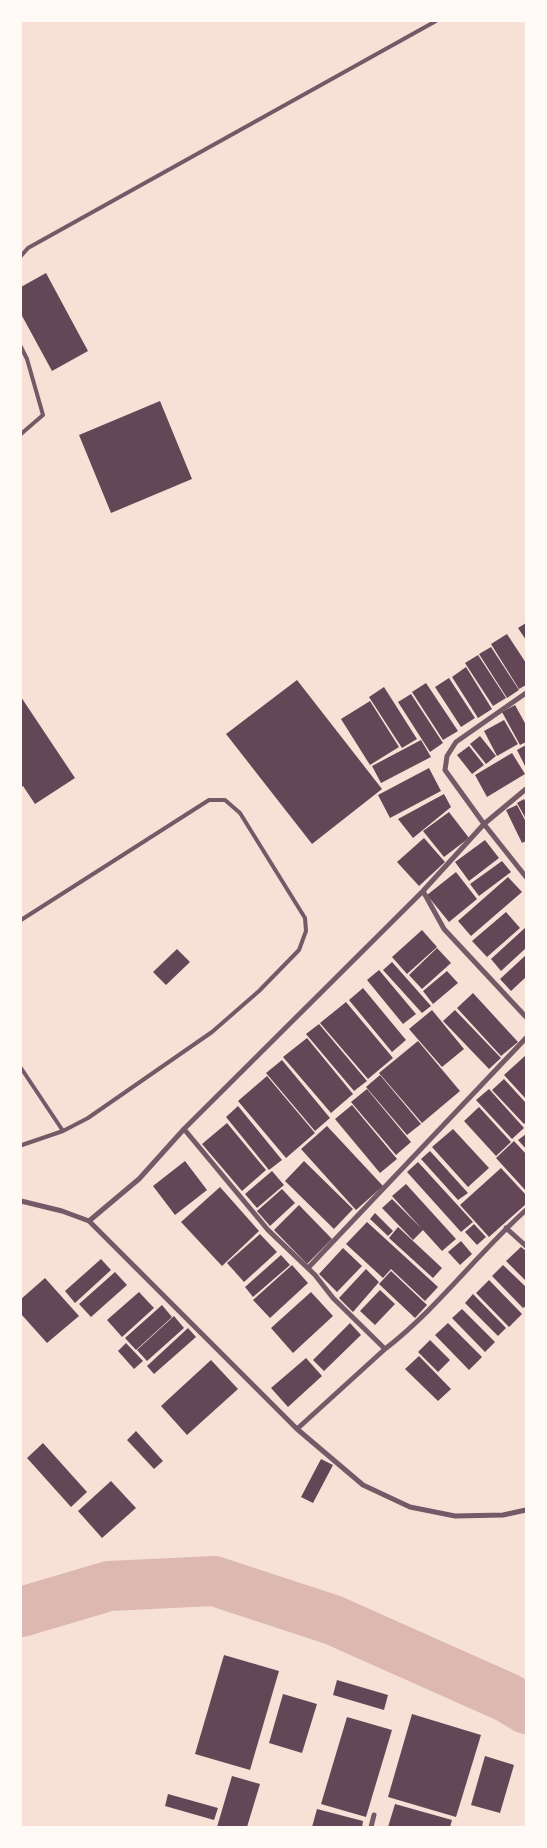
<!DOCTYPE html>
<style>
body{margin:0}
#map{position:relative;width:547px;height:1848px;overflow:hidden;background:#f7e1d7;font-family:"Titillium Web",sans-serif}
canvas{display:block}
.frame{position:absolute;inset:0;border:22px solid #fffaf5;pointer-events:none}
</style>
<div id="map">
<canvas width="547" height="1848"></canvas>
<div class="frame"></div>
</div>
<script>
const g = document.querySelector('canvas').getContext('2d');
g.lineJoin = 'round';
function stroke(path, color, width, dash) { g.strokeStyle = color; g.lineWidth = width; g.lineCap = dash ? 'butt' : 'round'; g.setLineDash(dash || []); g.stroke(path); }
function fill(path, color) { g.fillStyle = color; g.fill(path, 'evenodd'); }
const river = new Path2D(`
 M21,1612L109,1586L214,1581L333,1620L508,1698L526,1709`);
const building = new Path2D(`
 M46,273L88,351L52,371L21,314V287Z
 M160,401L192,479L111,513L79,435Z
 M526,623V640L518,628Z
 M507,634L526,663V685L519,689L491,644Z
 M491,647L519,690L507,698L479,654Z
 M478,655L506,698L493,706L465,663Z
 M466,667L492,709L478,718L452,677Z
 M449,678L475,718L461,727L435,687Z
 M297,680L382,789L312,844L226,734Z
 M426,683L458,731L443,740L412,692Z
 M384,687L417,739L402,748L369,697Z
 M411,694L443,743L430,752L398,702Z
 M21,697L75,778L35,804L23,786L21,787Z
 M370,701L399,747L370,765L341,719Z
 M515,705L526,725V742L520,745L502,712Z
 M504,720L518,744L497,756L484,731Z
 M480,736L496,756L486,764L470,744Z
 M421,740L431,757L381,783L372,766Z
 M526,745V768L517,750Z
 M469,746L484,765L472,774L457,755Z
 M512,753L525,774L487,797L475,775Z
 M429,768L441,791L390,818L378,795Z
 M444,794L451,807L413,838L398,819Z
 M524,799L526,803V819L517,803Z
 M517,805L526,822V841L522,843L506,810Z
 M449,812L469,838L444,857L423,831Z
 M424,838L445,862L419,886L397,862Z
 M485,840L499,858L469,881L455,862Z
 M502,861L511,872L479,896L470,884Z
 M456,872L477,899L449,922L427,895Z
 M508,877L522,892L471,936L458,921Z
 M506,912L520,928L487,957L472,941Z
 M526,927V948L501,971L491,959Z
 M422,930L437,947L407,974L392,957Z
 M437,948L451,963L422,989L409,975Z
 M177,949L190,962L166,985L153,972Z
 M526,955V977L511,991L500,979Z
 M392,962L431,1006L422,1013L383,970Z
 M379,970L416,1014L403,1024L367,980Z
 M447,971L458,983L433,1004L423,991Z
 M363,988L406,1040L392,1052L349,1000Z
 M473,993L518,1042L501,1056L457,1008Z
 M346,1002L393,1058L368,1079L320,1023Z
 M432,1010L464,1049L442,1067L409,1029Z
 M455,1010L501,1058L489,1069L443,1021Z
 M319,1024L367,1081L354,1091L306,1034Z
 M307,1038L353,1094L331,1113L283,1057Z
 M418,1041L460,1091L422,1123L379,1073Z
 M526,1055V1099L504,1075Z
 M282,1060L330,1118L315,1131L266,1073Z
 M380,1075L421,1124L407,1135L366,1087Z
 M267,1076L315,1133L286,1158L238,1101Z
 M504,1079L526,1103V1122L524,1124L492,1090Z
 M367,1089L411,1142L396,1155L351,1102Z
 M489,1089L524,1128L512,1139L476,1100Z
 M352,1105L397,1159L380,1173L335,1119Z
 M238,1106L282,1160L269,1170L226,1117Z
 M479,1107L511,1142L496,1156L464,1121Z
 M227,1123L266,1170L242,1191L202,1144Z
 M327,1126L383,1186L356,1210L301,1149Z
 M453,1129L489,1168L468,1187L432,1147Z
 M526,1134V1149L518,1140Z
 M514,1141L526,1154V1191L496,1158Z
 M430,1151L468,1193L458,1200L421,1159Z
 M185,1161L207,1190L175,1215L153,1186Z
 M304,1161L353,1209L334,1229L285,1181Z
 M418,1162L473,1222L461,1232L407,1172Z
 M501,1168L526,1195V1204L489,1237L460,1205Z
 M272,1171L284,1185L257,1208L245,1194Z
 M406,1184L456,1239L442,1251L392,1196Z
 M220,1187L259,1231L222,1266L181,1222Z
 M282,1189L295,1203L270,1226L257,1211Z
 M392,1199L423,1230L413,1240L382,1208Z
 M299,1205L332,1239L307,1264L274,1230Z
 M375,1213L393,1231L388,1236L370,1219Z
 M367,1222L438,1287L425,1301L391,1269L383,1278L346,1244Z
 M474,1224L486,1237L477,1245L465,1232Z
 M398,1227L442,1268L433,1278L389,1238Z
 M260,1234L277,1252L244,1282L227,1263Z
 M461,1241L472,1254L460,1265L448,1252Z
 M521,1247L526,1251V1281L506,1261Z
 M343,1248L362,1266L337,1292L319,1274Z
 M281,1255L290,1265L253,1297L245,1287Z
 M101,1259L111,1270L75,1303L65,1291Z
 M292,1265L308,1283L270,1318L253,1300Z
 M503,1265L526,1287V1306L523,1308L492,1276Z
 M366,1269L379,1282L353,1312L339,1298Z
 M391,1271L427,1305L415,1318L379,1284Z
 M115,1272L127,1285L91,1317L79,1304Z
 M45,1278L79,1316L47,1343L21,1314V1299Z
 M489,1280L522,1314L509,1327L476,1293Z
 M380,1290L395,1304L375,1325L360,1311Z
 M139,1292L154,1308L122,1337L107,1320Z
 M311,1292L333,1316L293,1353L271,1328Z
 M473,1294L506,1328L498,1336L465,1303Z
 M162,1305L172,1317L136,1350L125,1338Z
 M462,1309L495,1342L485,1352L452,1318Z
 M174,1316L184,1328L147,1361L137,1350Z
 M350,1323L361,1335L324,1371L313,1360Z
 M448,1323L482,1357L469,1370L435,1335Z
 M188,1328L196,1337L154,1374L147,1366Z
 M430,1340L450,1360L438,1372L418,1352Z
 M126,1343L143,1361L134,1369L118,1351Z
 M419,1356L451,1389L438,1401L405,1369Z
 M306,1358L322,1376L288,1407L271,1388Z
 M211,1360L238,1389L187,1435L161,1406Z
 M136,1431L163,1461L154,1469L127,1440Z
 M43,1443L87,1492L71,1507L27,1458Z
 M321,1459L333,1465L313,1503L301,1497Z
 M111,1481L136,1508L102,1538L78,1511Z
 M224,1655L279,1671L250,1770L195,1754Z
 M337,1680L388,1695L384,1710L333,1695Z
 M283,1694L317,1704L302,1753L269,1743Z
 M412,1714L481,1735L456,1817L388,1797Z
 M347,1717L392,1730L366,1817L321,1804Z
 M485,1756L514,1765L500,1813L471,1805Z
 M232,1776L260,1784L247,1827H217Z
 M168,1794L218,1808L214,1820L165,1806Z
 M395,1804L452,1820L450,1827H388Z
 M317,1809L363,1821L362,1827H312Z`);
const service = new Path2D(`
 M21,256L28,248L436,21
 M21,347L27,359L43,415L21,434
 M21,920L209,800H225L240,813L305,918L306,931L299,950L259,991L212,1032L88,1118L63,1131L22,1145
 M21,1068L63,1131`);
const minor = new Path2D(`
 M526,693L456,742L447,756L445,770L484,824L526,877
 M423,891L444,929L526,1017
 M184,1129L268,1230L315,1275L333,1298L385,1349C437,1309 477,1254 526,1210
 M21,1201L62,1211L89,1221L297,1429L385,1349
 M89,1221L139,1179L184,1129L423,891L484,824L526,789
 M506,1228L526,1246
 M308,1268L526,1038
 M297,1429L363,1485L410,1507L455,1516L503,1515L526,1510
 M371,1827L374,1815`);
stroke(river, '#dcb8b0', 50);
fill(building, '#644757');
stroke(service, '#755966', 4);
stroke(minor, '#755966', 5);
</script>
